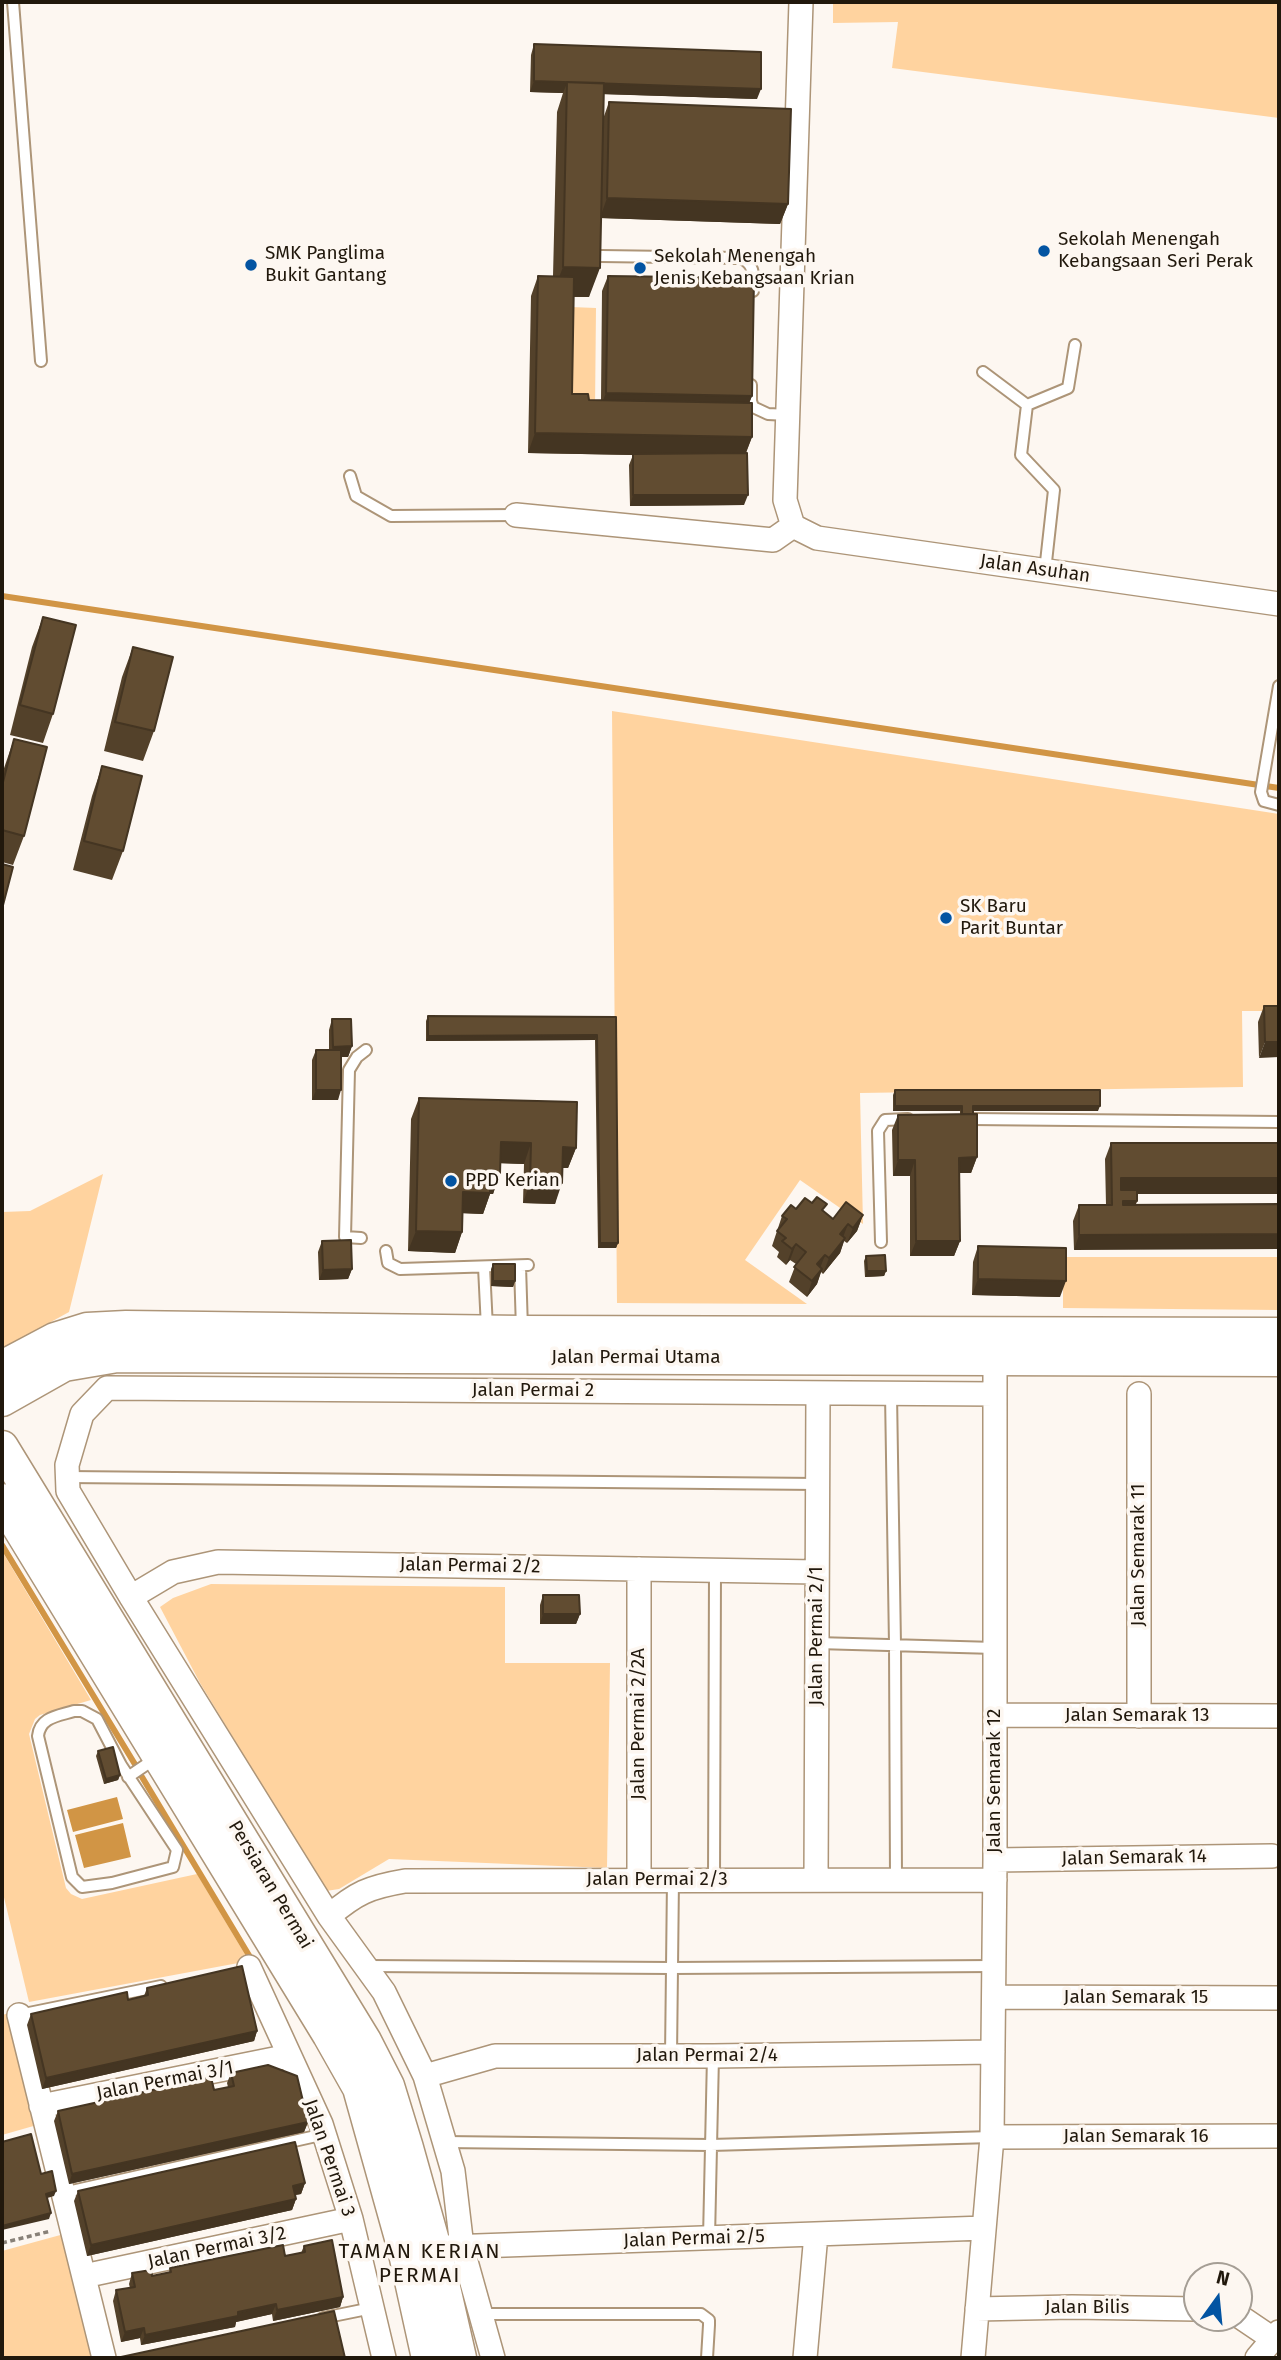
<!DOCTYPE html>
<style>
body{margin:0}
#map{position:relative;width:1281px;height:2360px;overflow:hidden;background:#fdf7f1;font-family:"Fira Sans",sans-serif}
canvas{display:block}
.frame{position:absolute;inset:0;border:4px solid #21180c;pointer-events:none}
.north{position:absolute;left:1183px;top:2262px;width:70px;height:70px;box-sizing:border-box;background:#fdf7f1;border:2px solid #a59e95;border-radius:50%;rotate:15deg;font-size:19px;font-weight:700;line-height:28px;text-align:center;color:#21180c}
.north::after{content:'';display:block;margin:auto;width:24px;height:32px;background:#0354a2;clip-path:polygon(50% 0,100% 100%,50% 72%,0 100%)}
</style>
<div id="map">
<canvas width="1281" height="2360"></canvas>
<div class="frame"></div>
<div class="north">N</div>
</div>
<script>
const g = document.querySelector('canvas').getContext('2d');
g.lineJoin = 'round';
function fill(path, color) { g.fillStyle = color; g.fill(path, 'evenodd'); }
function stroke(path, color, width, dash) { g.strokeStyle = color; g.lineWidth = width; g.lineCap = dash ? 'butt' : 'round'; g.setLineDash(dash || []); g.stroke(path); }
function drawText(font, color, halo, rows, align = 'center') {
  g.font = font + ' "Fira Sans",sans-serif'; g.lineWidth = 7; g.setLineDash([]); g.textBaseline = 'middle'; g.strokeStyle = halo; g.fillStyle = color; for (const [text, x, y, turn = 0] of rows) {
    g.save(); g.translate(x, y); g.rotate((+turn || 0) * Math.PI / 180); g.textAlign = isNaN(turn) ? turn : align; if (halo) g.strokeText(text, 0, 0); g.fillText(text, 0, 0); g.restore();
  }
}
const green = new Path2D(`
 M833,2H1279V118L892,68L898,22L833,23Z
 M571,307L596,308L595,409H571Z
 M612,711L1279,814V1011H1242L1243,1087L860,1093L863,1224L800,1180L745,1260L807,1304L617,1303Z
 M103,1174L69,1312L2,1349V1212L30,1211Z
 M1063,1257H1278L1279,1310L1063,1308Z
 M2,1551L91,1700L40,1715L35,1719L29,1734L66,1888L71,1894L82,1899L197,1874L249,1961L29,2002L2,1889Z
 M211,1584L505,1587V1663H610L607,1868L389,1859L339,1889L326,1891L200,1683L160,1607L173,1598Z
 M13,2012L37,2125L2,2135V2015Z
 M64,2234L93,2358H2V2251Z`);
const water = new Path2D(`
 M117,1797L123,1819L73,1832L67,1810Z
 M123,1823L131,1857L84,1868L75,1835Z`);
const stream = new Path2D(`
 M2,596L1279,788
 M2,1545L136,1766
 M142,1777L253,1962`);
const path = new Path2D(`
 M2,2243L51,2231`);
const lane = new Path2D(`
 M13,2L41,361
 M601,256L741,258C756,265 753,277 753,291
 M983,372L1027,405
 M751,385V401L753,407L768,414L788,415
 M350,476L356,496L391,516L516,515
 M1045,571L1054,490L1021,455L1027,405L1068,388L1075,345
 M1279,686L1261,792L1264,801L1279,805
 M971,1119L1279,1122
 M361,1238L345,1237L349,1070L357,1057L366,1050
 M881,1242L878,1131L885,1120L908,1119
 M386,1251L388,1263L400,1269L528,1265
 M520,1266L522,1329
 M484,1267L487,1328
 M891,1394L895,1645L896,1880
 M67,1477L818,1484
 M817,1643L995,1648
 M74,1711H82L97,1719L121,1765L177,1850L173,1867L112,1883L82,1887L72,1877L38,1736C40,1717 58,1716 74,1711Z
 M128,1777L156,1758
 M714,1880L715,1570
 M368,1966L671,1968L994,1966
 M19,2015L161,1986
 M671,2056L673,1879
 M444,2142L711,2145L992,2137
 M63,2193L325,2134
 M709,2238L713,2056
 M481,2314H701L709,2320V2325L707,2358
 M323,2318L372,2308`);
const street = new Path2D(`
 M516,515L773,540L793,526
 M793,526L785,500L801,2
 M793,526L817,538L1279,604
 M1139,1394V1716
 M639,1569V1879
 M131,1597L173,1572L218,1562L817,1572
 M995,1715L1279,1716
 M995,1860L1272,1856
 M816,1880L818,1393
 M329,1916C356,1893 369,1887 405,1881L995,1880
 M249,1967L321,2124L351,2219L384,2358
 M994,1997L1279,1998
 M19,2015L104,2358
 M425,2076L495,2056H713L993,2052
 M41,2106L289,2056
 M992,2137L1279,2136
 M449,2247L984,2228
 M84,2276L351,2219
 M977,2309L1072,2307L1197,2309
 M1239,2316L1273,2339
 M493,2358L462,2247L453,2171L425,2076L384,1992L329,1916L131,1597L68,1491L67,1465L82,1414L107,1388L995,1394
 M805,2358L816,2234
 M973,2358L992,2137L995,1860V1343
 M1257,2358L1279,2332`);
const secondary = new Path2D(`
 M2,1367L55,1339L87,1329L126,1327L522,1332L1279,1334
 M2,1400L64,1365L117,1356L1279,1360
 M2,1447L365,2041L388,2086L407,2148L435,2248L460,2358
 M2,1500L329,2035L359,2088L404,2249L428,2358`);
const wall = new Path2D(`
 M534,44L757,99L604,94L603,119L609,102L788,204L780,224L601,218L589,297H574L572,394L589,400H601L602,291L608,276L752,396L749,403L752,437L746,453L744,505L630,506L629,465L633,455L528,453L531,296L538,276H553L557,112L563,93L530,92L531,55Z
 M43,617L53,714L43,743L10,735L32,647Z
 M133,647L154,731L143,761L104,751L122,677Z
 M14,739L24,836L13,865L2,862V774Z
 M102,766L123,851L112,880L73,870L92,796Z
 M1264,1006H1279L1259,1058L1258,1022Z
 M428,1016L616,1017L618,1243L616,1248H598L595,1040L426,1041V1021Z
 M332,1019L352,1046L348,1057H341L338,1100H312V1060L316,1050H329V1030Z
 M895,1090L1098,1111H973L977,1157L971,1173H959L960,1241L954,1256H910V1176H893L892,1130L898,1115L960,1114V1111H893V1095Z
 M419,1098L576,1148L568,1168H563L555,1204L523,1203L524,1164L500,1163V1173L493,1194H490L483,1214L463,1213L462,1232L455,1253L408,1251L411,1119Z
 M1111,1143L1137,1194V1201L1136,1204L1074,1250L1073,1221L1079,1205H1106L1105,1159Z
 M796,1209L824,1212L833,1219L863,1215L857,1231L847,1243L844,1241L840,1253L823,1274L821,1272L817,1284L807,1297L789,1282L796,1264L790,1260L786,1265L777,1257L779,1252L772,1246L782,1216Z
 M322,1241L352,1269L348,1279L319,1280L318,1252Z
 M978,1246L1060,1297L972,1295L973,1262Z
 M866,1256L886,1271L884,1276L865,1277L864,1261Z
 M493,1264L515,1281L513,1287L491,1286V1269Z
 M543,1595L580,1614L576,1624H540V1605Z
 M98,1751L120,1775L118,1780L104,1784L96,1756Z
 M147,1988L257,2031L254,2041L42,2089L27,2025L31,2014L128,2000L144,1996Z
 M231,2073L308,2122L304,2132L69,2184L54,2121L58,2111L214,2090L228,2087L227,2083Z
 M305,2183L301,2194L295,2195L296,2199L292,2210L87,2256L74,2201L78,2191Z
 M304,2246L343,2297L340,2307L273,2321L272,2314L236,2322L235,2327L141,2345L140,2338L121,2342L113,2301L116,2290L130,2288L129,2284L132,2273L152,2276L169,2273L170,2268L285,2256L301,2253Z`);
const shadedWall = new Path2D(`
 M534,81L567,83L563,93L530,92Z
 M567,83L761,89L757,99L567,93Z
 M607,198L788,204L780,224L600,218Z
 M563,267L600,268L589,297L552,296Z
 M606,393L752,396L746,411L600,408Z
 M535,433L752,437L744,457L528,453Z
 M633,495H748L744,505L630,506Z
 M597,1035L595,1040L426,1041L428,1036Z
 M1265,1042H1279V1057L1259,1058Z
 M352,1046L348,1057H329L333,1047Z
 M316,1090H341L338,1100H312Z
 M895,1106H962L960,1111H893Z
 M973,1106H1100L1098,1111H971Z
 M501,1142L531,1143L524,1164L493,1163Z
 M563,1147L576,1148L568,1168H556Z
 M977,1157L971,1173H954L959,1158Z
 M898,1160H915L910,1176H893Z
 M491,1173H500L493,1194H490L483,1214L456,1213L463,1192Z
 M1121,1178H1279V1194H1116Z
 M530,1183H562L555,1204L523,1203Z
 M1123,1201H1137L1131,1217H1117Z
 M863,1215L857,1231L847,1243L853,1228Z
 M848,1224L842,1240L840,1234Z
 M416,1231L462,1232L455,1253L408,1251Z
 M1279,1234V1249L1074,1250L1079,1235Z
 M845,1238L840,1253L823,1274L829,1258Z
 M916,1241H960L954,1256H910Z
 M600,1243H618L616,1248H598Z
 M796,1244L790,1260L786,1265L792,1249Z
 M825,1255L819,1271L817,1264Z
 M352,1269L348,1279L319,1280L323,1270Z
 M822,1269L817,1284L807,1297L812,1281Z
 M867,1271H886L884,1276L865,1277Z
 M978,1279L1066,1281L1060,1297L972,1295Z
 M493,1281H515L513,1287L491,1286Z
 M543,1614H580L576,1624H540Z
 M120,1775L118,1780L104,1784L106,1779Z
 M257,2031L254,2041L42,2089L46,2078Z
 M308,2122L304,2132L69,2184L72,2174Z
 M305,2183L301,2194L289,2196L293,2186Z
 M56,2191L54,2196L44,2199L46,2194Z
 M296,2199L292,2210L87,2256L91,2245Z
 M51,2213L49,2219L2,2230V2226Z
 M343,2297L340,2307L273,2321L277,2310Z
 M276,2304L272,2314L236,2322L235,2327L141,2345L145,2335Z
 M144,2328L140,2338L121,2342L125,2332Z`);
const building = new Path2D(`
 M534,44L761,52V89L534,81Z
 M567,82L604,83L600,268L563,267Z
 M609,102L791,109L788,204L607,198Z
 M538,276L574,277L572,394H588L589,400L752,403V437L535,433Z
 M608,276L754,278L752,396L606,393Z
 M747,453L748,495H633V454Z
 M43,617L76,625L53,714L20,705Z
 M133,647L173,657L154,731L115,722Z
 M14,739L47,747L24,836L2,830V786Z
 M102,766L142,776L123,851L84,841Z
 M2,864L13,867L2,909Z
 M1264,1006H1279V1042H1265Z
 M428,1016L616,1017L618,1243H600L597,1035L428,1036Z
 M332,1019H351L352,1046L333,1047Z
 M316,1050H341V1090H316Z
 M895,1090H1100V1106H973V1114H962V1106H895Z
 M419,1098L577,1102L576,1148L563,1147L562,1183H530L531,1143L501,1142L500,1173H491L490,1193L463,1192L462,1232L416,1231Z
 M977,1114V1157L959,1158L960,1241H916L915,1160H898V1115Z
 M1111,1143H1279V1178H1121V1190H1137V1201H1123V1205L1279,1204V1234L1079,1235V1205H1112Z
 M817,1197L827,1204L822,1210L833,1219L846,1202L863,1215L853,1228L848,1224L840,1234L845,1238L829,1258L825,1255L817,1264L822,1269L812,1281L794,1267L806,1252L796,1244L792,1249L782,1241L786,1238L777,1231L787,1219L782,1216L791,1205L796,1209L805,1198L812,1203Z
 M351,1240L352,1269L323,1270L322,1241Z
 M978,1246L1066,1248V1281L978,1279Z
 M885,1255L886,1271H867L866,1256Z
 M493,1264H515V1281H493Z
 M543,1595H579L580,1614H543Z
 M113,1747L120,1775L106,1779L98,1751Z
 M242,1966L257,2031L46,2078L31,2014L127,1992L128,2000L148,1995L147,1988Z
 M268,2065L297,2076L308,2122L72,2174L58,2111L211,2077L214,2090L234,2086L231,2073Z
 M31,2134L41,2174L52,2171L56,2191L46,2194L51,2213L2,2226V2142Z
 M295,2142L305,2183L293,2186L296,2199L91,2245L78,2191Z
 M332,2240L343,2297L277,2310L276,2304L238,2312V2316L145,2335L144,2328L125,2332L116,2290L135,2287L132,2273L151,2270L152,2276L171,2272L170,2268L283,2245L285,2256L305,2252L304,2246Z
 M334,2311L345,2358H122L121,2357Z`);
const markers = [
 [1044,251,7,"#0354a2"],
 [251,265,7,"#0354a2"],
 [640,268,7,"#0354a2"],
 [946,918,7,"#0354a2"],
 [451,1181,7,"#0354a2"]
];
const poiNames = [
 ["Sekolah Menengah",1058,240],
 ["Kebangsaan Seri Perak",1058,262],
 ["SMK Panglima",265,254],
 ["Bukit Gantang",265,276],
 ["Sekolah Menengah",654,257],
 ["Jenis Kebangsaan Krian",654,279],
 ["SK Baru",960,907],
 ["Parit Buntar",960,929],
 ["PPD Kerian",465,1181]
];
const streetNames = [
 ["Jalan Asuhan",1035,569,8],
 ["Jalan Permai Utama",636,1358],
 ["Jalan Permai 2",533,1391],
 ["Jalan Semarak 11",1139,1555,-90],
 ["Jalan Permai 2/2",470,1566,1],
 ["Jalan Permai 2/1",817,1636,-90],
 ["Jalan Semarak 13",1137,1716],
 ["Jalan Permai 2/2A",639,1724,-90],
 ["Jalan Semarak 12",995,1781,-90],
 ["Jalan Semarak 14",1134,1858,-1],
 ["Jalan Permai 2/3",657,1880],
 ["Persiaran Permai",270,1885,59],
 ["Jalan Semarak 15",1136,1998],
 ["Jalan Permai 2/4",707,2056],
 ["Jalan Permai 3/1",165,2081,-11],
 ["Jalan Semarak 16",1136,2137],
 ["Jalan Permai 3",329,2158,71],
 ["Jalan Permai 2/5",694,2239,-2],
 ["Jalan Permai 3/2",217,2248,-12],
 ["Jalan Bilis",1087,2308]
];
const neighbourhoodNames = [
 ["TAMAN KERIAN",420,2252],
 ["PERMAI",420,2276]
];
fill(green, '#ffd39f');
fill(water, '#d19545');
stroke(stream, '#d19545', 6);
stroke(lane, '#ad9578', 14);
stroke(street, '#ad9578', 26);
stroke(secondary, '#ad9578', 35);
stroke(path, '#888178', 3.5, [5, 3.5]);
stroke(lane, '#fff', 10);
stroke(street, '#fff', 23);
stroke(secondary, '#fff', 32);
fill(wall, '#53412a');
fill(shadedWall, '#443522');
fill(building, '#614c31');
stroke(building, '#443522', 2);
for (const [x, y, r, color] of markers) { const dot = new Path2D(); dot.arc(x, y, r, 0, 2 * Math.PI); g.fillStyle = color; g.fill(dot); stroke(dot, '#fdf7f1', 2.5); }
drawText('19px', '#21180c', '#fdf7f1', poiNames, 'left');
drawText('19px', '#21180c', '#fdf7f1', streetNames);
g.letterSpacing = '2px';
drawText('21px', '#21180c', '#fdf7f1', neighbourhoodNames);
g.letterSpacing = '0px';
</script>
